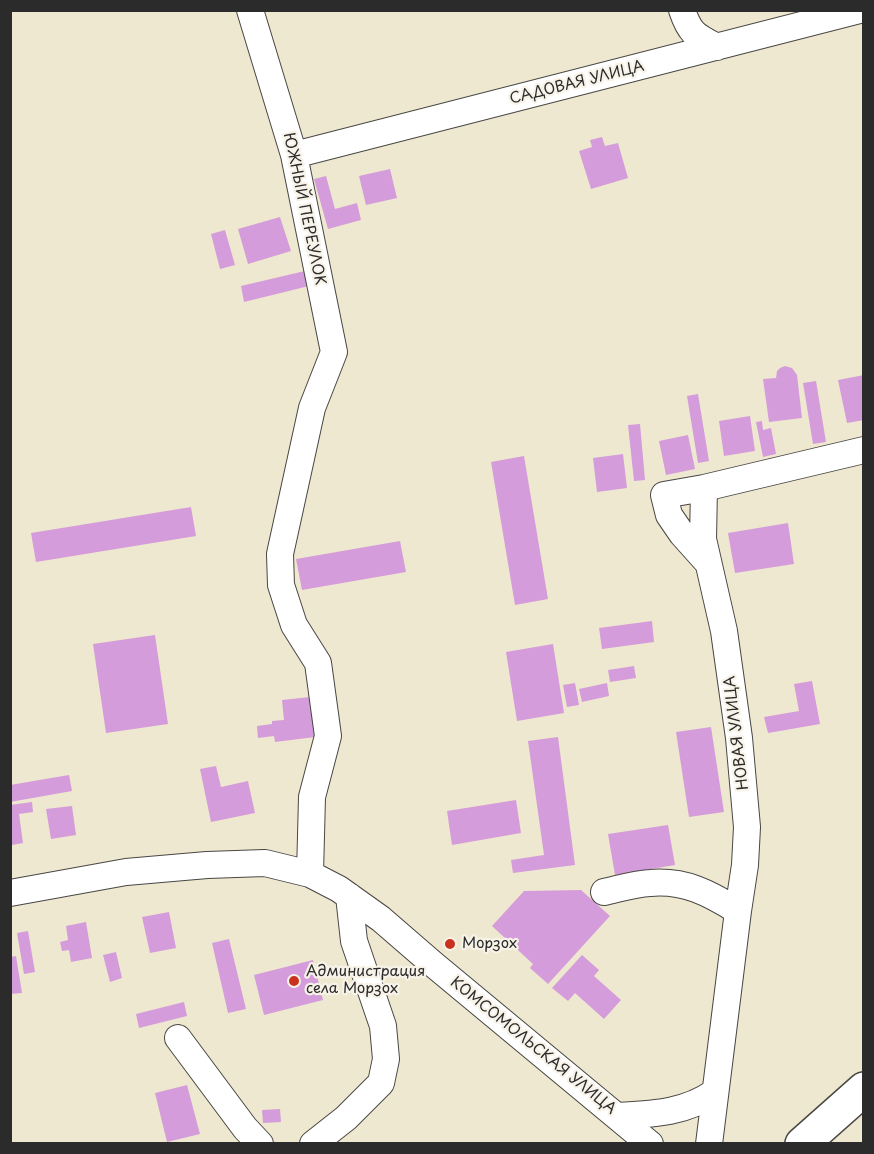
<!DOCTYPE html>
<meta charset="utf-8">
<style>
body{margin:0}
#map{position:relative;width:874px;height:1154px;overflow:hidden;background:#efe8d0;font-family:"Playpen Sans",sans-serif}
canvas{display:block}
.frame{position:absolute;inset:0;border:12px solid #2b2b2b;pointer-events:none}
</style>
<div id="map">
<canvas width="874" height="1154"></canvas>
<div class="frame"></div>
</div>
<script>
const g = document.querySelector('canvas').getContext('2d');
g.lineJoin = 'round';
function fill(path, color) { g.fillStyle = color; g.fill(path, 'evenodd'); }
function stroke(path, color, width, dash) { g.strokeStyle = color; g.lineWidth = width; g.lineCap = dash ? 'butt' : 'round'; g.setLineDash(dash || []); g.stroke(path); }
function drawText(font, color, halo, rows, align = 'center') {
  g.font = font + ' "Playpen Sans",sans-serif'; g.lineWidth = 4.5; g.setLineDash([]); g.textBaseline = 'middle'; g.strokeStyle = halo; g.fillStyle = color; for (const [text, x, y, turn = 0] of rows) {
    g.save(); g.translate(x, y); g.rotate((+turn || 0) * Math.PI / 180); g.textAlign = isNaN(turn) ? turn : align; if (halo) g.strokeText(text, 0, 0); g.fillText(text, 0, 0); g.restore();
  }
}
const building = new Path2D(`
 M602,137L605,146L618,143L628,178L591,189L579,151L592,147L590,140Z
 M390,169L397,198L366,205L359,176Z
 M326,176L335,209L357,203L361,220L328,229L314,179Z
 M280,217L291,251L248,264L238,229Z
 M225,230L235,265L220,269L211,234Z
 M309,270L313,285L244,302L241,286Z
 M785,366L792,368L797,375L802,418L769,422L763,379L776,378L777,371L780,368Z
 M864,375V420L847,423L838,380Z
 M816,381L826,442L813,444L803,383Z
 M698,394L709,461L698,463L687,396Z
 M750,416L755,451L724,456L719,421Z
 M762,421L763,430L771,428L776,454L763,457L756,422Z
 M640,424L645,480L634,481L628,425Z
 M688,435L695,469L666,475L659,441Z
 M623,454L627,488L597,492L593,458Z
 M524,456L548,599L515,605L491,462Z
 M191,507L196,536L36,562L31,533Z
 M788,523L794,564L735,573L728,533Z
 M400,541L406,572L302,590L296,559Z
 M652,621L654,642L602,649L599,628Z
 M155,635L168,724L106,733L93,644Z
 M553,644L564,713L517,721L506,652Z
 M634,666L636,678L610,682L608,670Z
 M812,681L820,724L768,733L764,717L799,711L794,684Z
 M575,683L579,705L567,707L563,685Z
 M607,683L609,696L582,702L579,689Z
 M310,697L315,737L275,742L274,736L258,738L257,726L272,724V721L284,720L282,700Z
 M711,727L724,812L689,817L676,732Z
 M558,737L575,865L513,873L511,860L544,855L528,741Z
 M216,766L221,787L248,781L255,813L211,822L200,769Z
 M69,775L72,791L10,802V785Z
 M516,800L521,833L452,845L447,811Z
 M32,802L33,812L19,814L23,843L12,845L10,805Z
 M72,806L76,835L51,839L46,809Z
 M668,825L675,865L615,875L608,834Z
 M581,890L610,916L548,984L530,968L533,964L492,926L524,891Z
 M169,912L176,948L150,953L142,917Z
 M86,922L92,958L71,962L69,950L62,951L60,942L68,940L66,926Z
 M28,931L35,972L24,974L17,933Z
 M229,939L246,1009L228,1013L212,943Z
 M116,952L122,978L110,982L103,955Z
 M582,955L599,970L594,976L621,1000L604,1019L575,993L568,1001L552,988Z
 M16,956L22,993L10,994V957Z
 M313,960L323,1000L264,1015L254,975Z
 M184,1002L187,1016L139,1028L136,1014Z
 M187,1085L200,1134L167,1142L155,1093Z
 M280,1109L281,1122L263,1123L262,1110Z`);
const minor = new Path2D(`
 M250,10L294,155L334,352L312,408L280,554L281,585L294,625L318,663L328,736L312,797L310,874
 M682,10C690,34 696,36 717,47
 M294,155L860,10
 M704,488L664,495L669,515L682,534L708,563
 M604,892C618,889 634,884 650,883C685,880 709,893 738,911
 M10,893L126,872L207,865L265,863L310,874L339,889L381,919L433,964L650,1144
 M178,1038L245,1128L260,1144
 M618,1116C654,1114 685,1113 715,1092
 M313,1144L346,1118L381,1083L386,1059L383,1026L354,941L349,896
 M709,1144L738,911L745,865L747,827L739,738L724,631L703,539L704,488L864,450`);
const major = new Path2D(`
 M802,1144L864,1089`);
const markers = [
 [450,944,6,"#c8321e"],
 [294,981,6,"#c8321e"]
];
const streetNames = [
 ["САДОВАЯ УЛИЦА",577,83,-14],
 ["ЮЖНЫЙ ПЕРЕУЛОК",304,209,78],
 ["НОВАЯ УЛИЦА",737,733,-97],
 ["КОМСОМОЛЬСКАЯ УЛИЦА",533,1046,39]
];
const poiNames = [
 ["Морзох",462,944],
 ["Администрация",306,972],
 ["села Морзох",306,989]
];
fill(building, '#d49cda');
stroke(minor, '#484744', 28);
stroke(major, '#484744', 36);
stroke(minor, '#fff', 26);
stroke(major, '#fff', 33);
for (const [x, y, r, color] of markers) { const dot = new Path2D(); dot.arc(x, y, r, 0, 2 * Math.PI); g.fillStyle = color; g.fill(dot); stroke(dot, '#f7f3e8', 2); }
drawText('15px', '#2b2b2b', '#f7f3e8', streetNames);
drawText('15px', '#2b2b2b', '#f7f3e8', poiNames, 'left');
</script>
